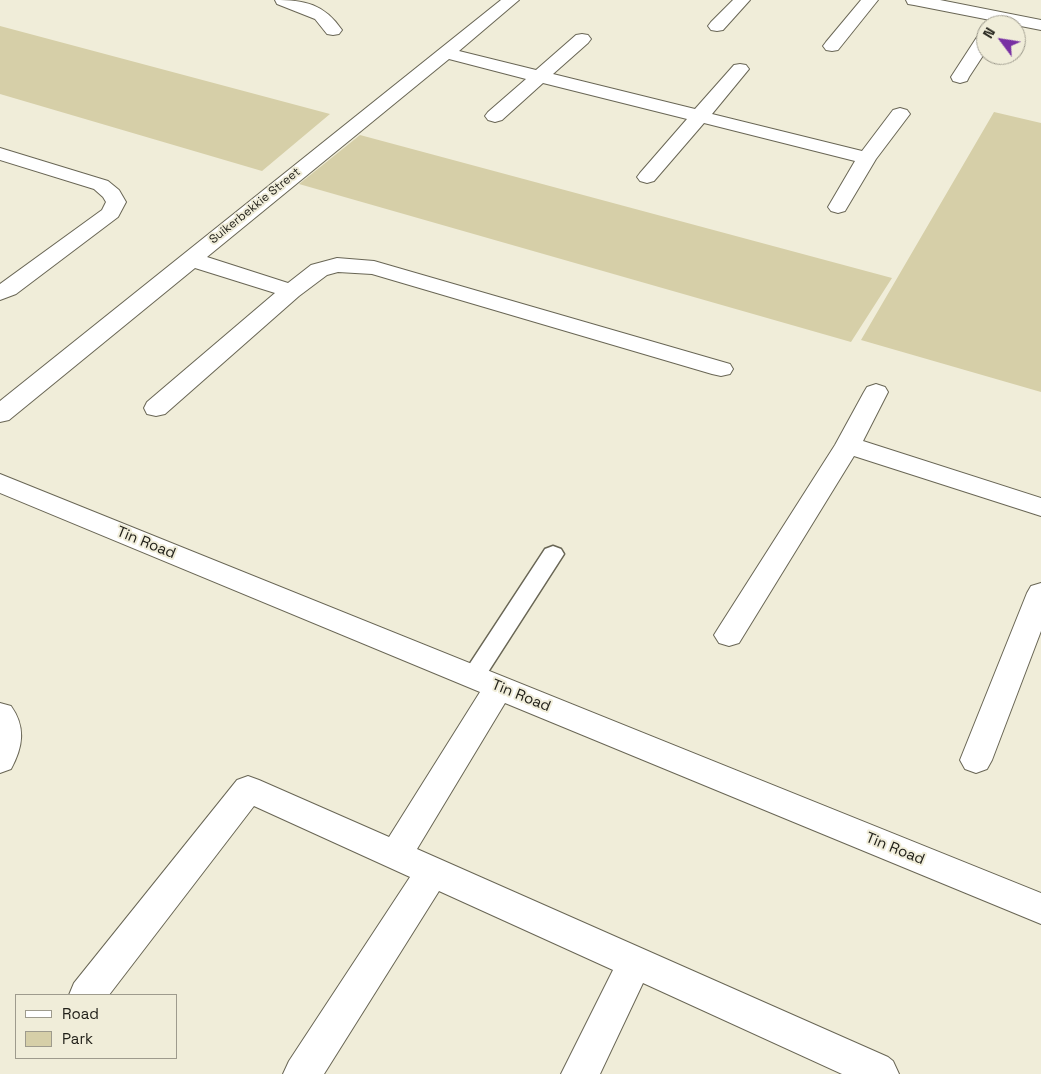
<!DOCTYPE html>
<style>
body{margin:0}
#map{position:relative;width:1041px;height:1074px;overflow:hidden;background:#f0edd9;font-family:"Space Grotesk",sans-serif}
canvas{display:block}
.legend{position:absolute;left:15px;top:994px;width:162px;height:65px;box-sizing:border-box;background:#f0edd9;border:1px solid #9e9b8d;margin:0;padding:6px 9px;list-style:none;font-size:15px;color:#22211a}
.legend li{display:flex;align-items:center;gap:10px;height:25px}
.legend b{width:25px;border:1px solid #9e9b8d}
.north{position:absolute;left:976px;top:15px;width:50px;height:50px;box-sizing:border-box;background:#f0edd9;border:1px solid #9e9b8d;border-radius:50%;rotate:301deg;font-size:14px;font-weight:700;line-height:20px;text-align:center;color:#22211a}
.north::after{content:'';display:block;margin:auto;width:18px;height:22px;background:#7830a3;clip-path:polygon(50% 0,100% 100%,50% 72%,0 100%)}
</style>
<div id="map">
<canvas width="1041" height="1074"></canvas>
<ul class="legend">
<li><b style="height:6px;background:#fff"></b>Road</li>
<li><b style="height:14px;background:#d6cfa8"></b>Park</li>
</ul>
<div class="north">N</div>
</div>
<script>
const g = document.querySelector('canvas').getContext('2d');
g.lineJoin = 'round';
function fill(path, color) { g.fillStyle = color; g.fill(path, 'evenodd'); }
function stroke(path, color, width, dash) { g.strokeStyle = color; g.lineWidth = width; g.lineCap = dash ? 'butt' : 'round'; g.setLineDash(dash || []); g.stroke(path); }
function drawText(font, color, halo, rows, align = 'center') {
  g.font = font + ' "Space Grotesk",sans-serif'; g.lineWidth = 4; g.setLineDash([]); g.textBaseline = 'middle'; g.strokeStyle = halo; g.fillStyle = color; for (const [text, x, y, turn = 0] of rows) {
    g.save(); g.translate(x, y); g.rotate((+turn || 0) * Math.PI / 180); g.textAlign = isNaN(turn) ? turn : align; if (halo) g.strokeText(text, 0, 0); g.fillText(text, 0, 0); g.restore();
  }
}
const green = new Path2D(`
 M0,26L330,114L262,171L0,94Z
 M994,112L1041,123V392L861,340Z
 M360,135L892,278L851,342L299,184Z`);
const service = new Path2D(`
 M553,546L561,549L564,554L481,683L473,686L465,683L461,677L465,671L545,549Z`);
const minor = new Path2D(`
 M275,0C305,0 324,4 342,30L339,34L333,35L327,34L315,19L277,4Z
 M501,0H519L459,51L536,70L576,35L582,34L588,35L591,39L588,43L553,74L695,109L734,65L740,64L746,65L749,69L712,114L862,151L893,110L900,108L907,110L910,114L876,159L845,211L838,213L831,211L828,207L855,161L704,123L654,181L647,183L640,181L637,177L640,173L687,119L543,83L502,120L495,122L488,120L485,116L488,112L526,79L449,59L207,257L288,283L311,265L337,258L374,261L730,364L733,369L730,374L721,376L712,374L372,274L338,272L327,275L299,296L165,414L156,416L147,414L144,408L147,402L275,293L195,268L9,420L0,422V401Z
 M733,0H750L723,30L717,31L711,30L708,26L711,22Z
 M861,0H878L838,50L832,51L826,50L823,46L826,42Z
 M906,0H940L1041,20V30L914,5L908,4Z
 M986,32V51L969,77L967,81L960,83L953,81L951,77L977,37L980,33Z
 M0,148L108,181L119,190L126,202L118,217L16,294L0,300V284L102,210L106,202L103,197L94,189L0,160Z
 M876,384L885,387L888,392L863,441L1041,498V516L854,456L739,643L729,646L719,643L714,635L719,627L835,445L864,392L867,387Z
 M0,474L1041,893V924L505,703L417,849L888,1057L893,1061L899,1074H842L643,983L600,1074H561L613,970L439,891L324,1074H283L289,1061L410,877L254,806L109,995H69L74,983L237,780L248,776L259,780L389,837L480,692L0,493Z
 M1041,583V631L992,760L987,769L976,773L965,769L960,760L1027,593L1031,586Z
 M0,703L11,706C26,727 23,747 11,769L0,773Z`);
const farStreetnames = [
 ["Suikerbekkie Street",255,206,-39]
];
const streetNames = [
 ["Tin Road",146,543,22],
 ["Tin Road",521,696,22],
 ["Tin Road",895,849,22]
];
fill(green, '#d6cfa8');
stroke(service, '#696655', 3);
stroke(minor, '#696655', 2);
fill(service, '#fff');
fill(minor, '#fff');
drawText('12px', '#22211a', '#f0edd9', farStreetnames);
drawText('15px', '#22211a', '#f0edd9', streetNames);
</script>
